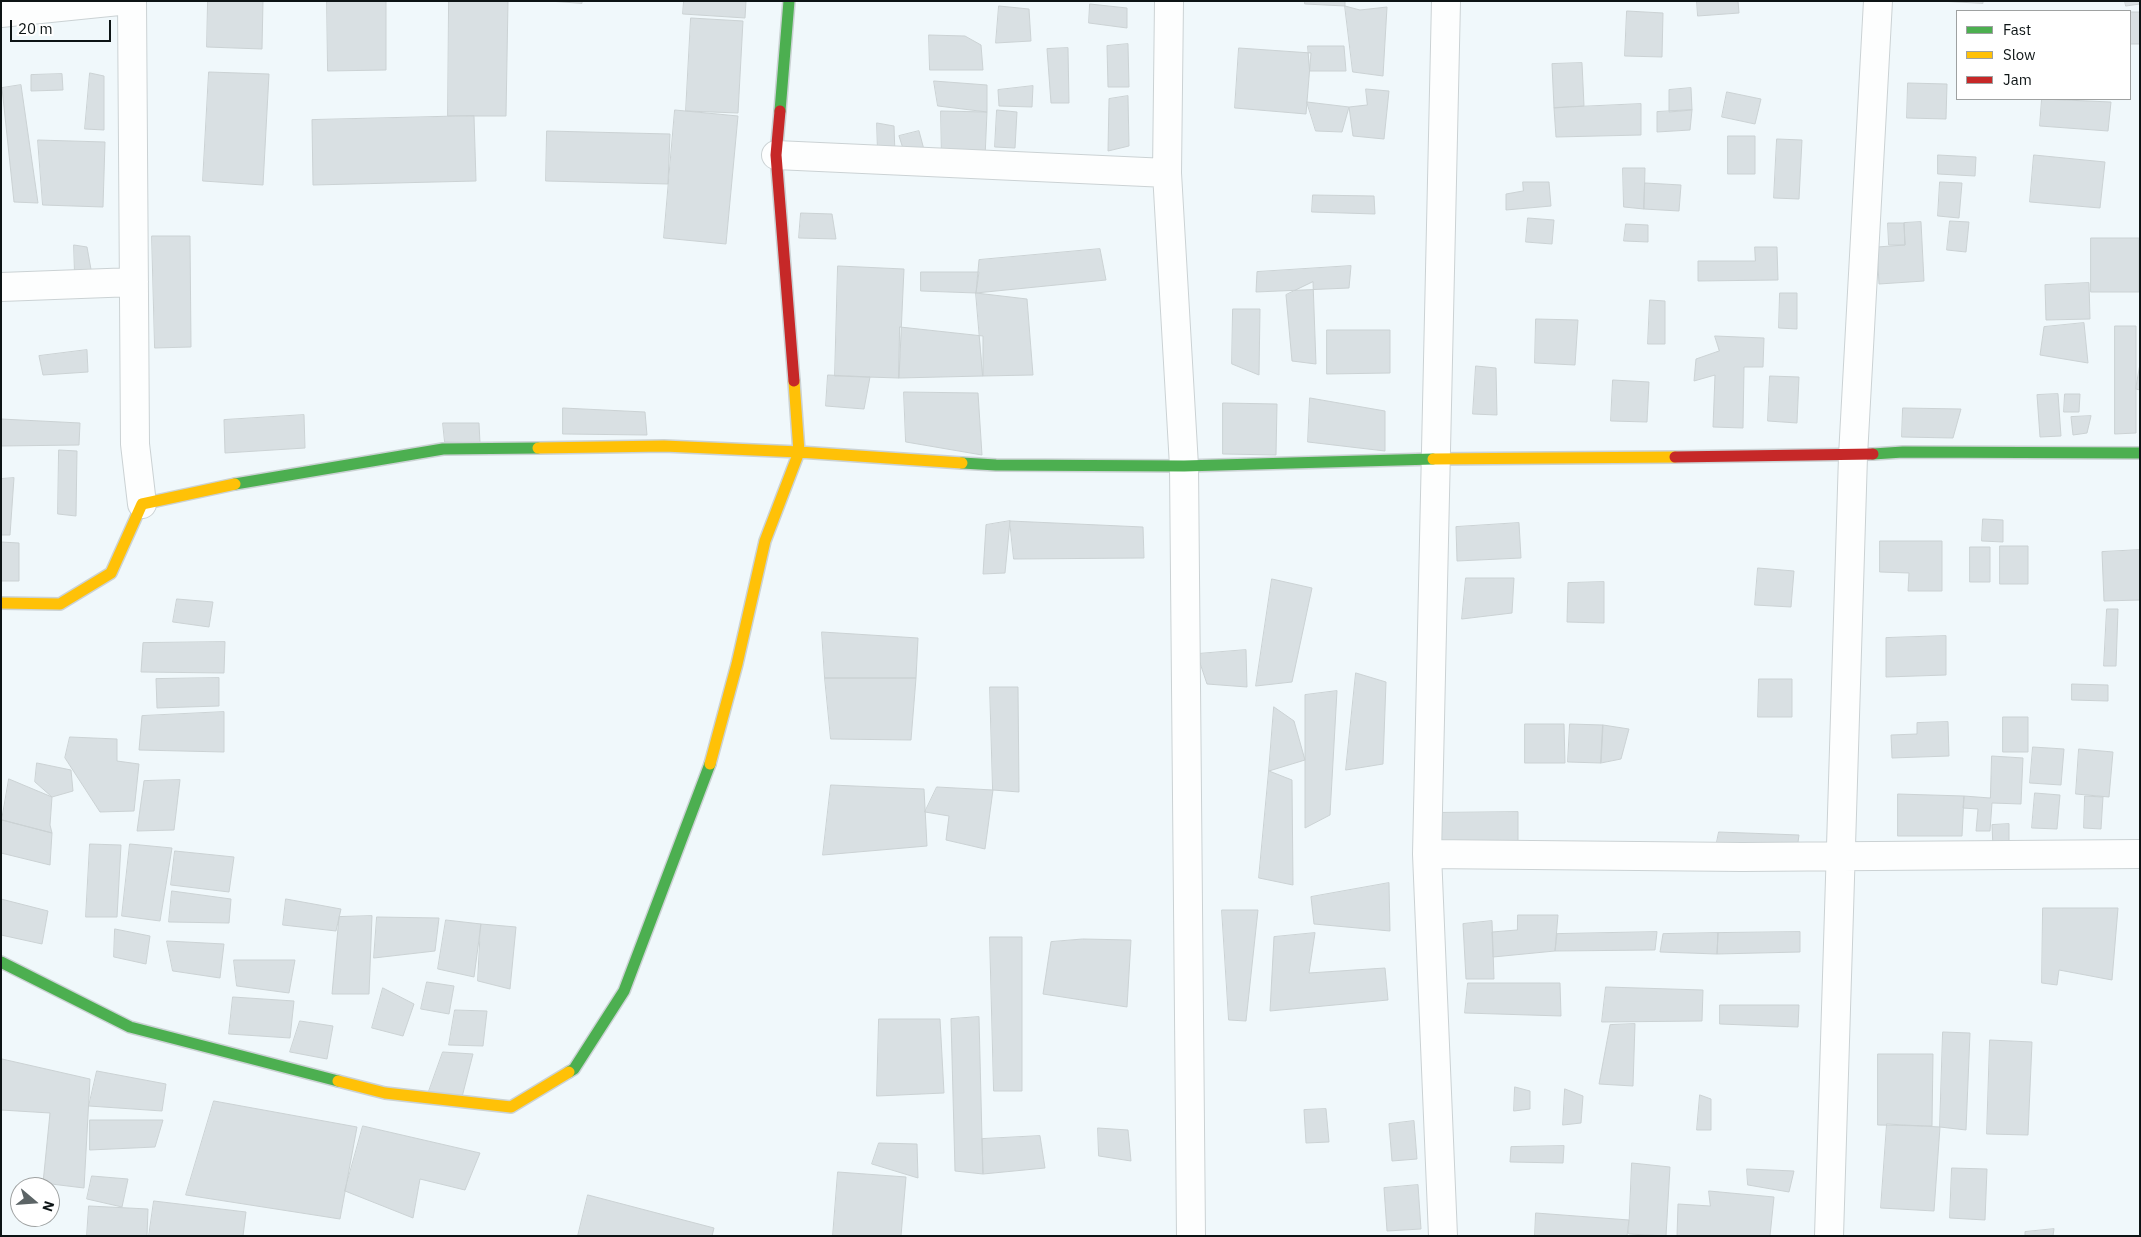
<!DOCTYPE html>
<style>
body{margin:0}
#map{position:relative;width:2141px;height:1237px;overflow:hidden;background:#f0f8fb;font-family:"IBM Plex Sans",sans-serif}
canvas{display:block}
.frame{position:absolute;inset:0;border:2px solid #0d1415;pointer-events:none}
.legend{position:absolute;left:1956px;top:10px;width:175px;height:90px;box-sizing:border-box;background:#fff;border:1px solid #9ea1a1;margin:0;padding:6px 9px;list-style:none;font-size:15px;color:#0d1415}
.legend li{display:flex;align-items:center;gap:10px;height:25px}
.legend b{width:25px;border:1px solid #9ea1a1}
.north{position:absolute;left:10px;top:1177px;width:50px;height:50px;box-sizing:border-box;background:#fff;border:1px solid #9ea1a1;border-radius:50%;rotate:108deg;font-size:14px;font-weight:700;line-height:20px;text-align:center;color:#0d1415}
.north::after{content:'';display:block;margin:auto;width:18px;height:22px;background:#5c6466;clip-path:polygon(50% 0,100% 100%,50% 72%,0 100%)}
.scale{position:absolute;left:10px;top:20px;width:101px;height:22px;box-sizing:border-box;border:2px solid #0d1415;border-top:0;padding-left:6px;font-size:15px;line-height:18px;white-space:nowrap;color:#0d1415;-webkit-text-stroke:4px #fff;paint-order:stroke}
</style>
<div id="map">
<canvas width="2141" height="1237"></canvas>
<div class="frame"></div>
<ul class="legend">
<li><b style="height:6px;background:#4caf50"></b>Fast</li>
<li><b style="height:6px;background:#ffc107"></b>Slow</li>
<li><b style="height:6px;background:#c62828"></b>Jam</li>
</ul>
<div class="north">N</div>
<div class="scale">20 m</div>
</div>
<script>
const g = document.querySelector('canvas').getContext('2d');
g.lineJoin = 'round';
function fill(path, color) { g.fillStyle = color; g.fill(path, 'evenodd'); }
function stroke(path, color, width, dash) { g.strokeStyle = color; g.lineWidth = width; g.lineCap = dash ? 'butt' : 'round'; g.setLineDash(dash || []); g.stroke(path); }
const building = new Path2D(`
 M208,1H263L262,49L207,47Z
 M327,1H386V70L328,71Z
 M449,1H508L506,116H448Z
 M549,1H582V3Z
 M684,1H746L745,18L683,14Z
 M1305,1H1345V6L1305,4Z
 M1697,1H1738L1739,13L1698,16Z
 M1939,1H1983V3Z
 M2125,1H2140V4L2126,6Z
 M1090,4L1127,8V28L1089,23Z
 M999,6L1029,9L1031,41L996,43Z
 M1345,6L1360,10L1387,7L1383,76L1353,72Z
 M1627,11L1663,13L1662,57L1625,56Z
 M2130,12H2140V44H2130Z
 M691,18L743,21L738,113L686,111Z
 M929,35L965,36L981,45L983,70H930Z
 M1128,44L1129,87H1108L1107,46Z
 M1308,46H1344L1346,71H1310Z
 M1068,48L1069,103H1051L1047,49Z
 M1239,48L1311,53L1306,114L1235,108Z
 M1582,63L1584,106L1554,108L1552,64Z
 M209,72L269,74L263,185L203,181Z
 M90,73L104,76V130L85,129Z
 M62,74L63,90L31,91V75Z
 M934,81L987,85V112L938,106Z
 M1908,83L1947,84L1946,119L1907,118Z
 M21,85L38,203L14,202L2,88Z
 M1033,86L1032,107L999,106L998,90Z
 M1691,88L1692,110L1669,112V90Z
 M1366,89L1389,91L1384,139L1353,136L1349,107L1367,105Z
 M1727,92L1761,99L1755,124L1722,117Z
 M1128,96L1129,146L1108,151L1109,99Z
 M2042,99L2111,102L2108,131L2040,126Z
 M1307,102L1349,107L1342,132L1316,131Z
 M1641,104V135L1556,137L1554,108Z
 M675,110L738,116L726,244L664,238Z
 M997,110L1017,112L1015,148L995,147Z
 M1692,110L1690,130L1657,132V112Z
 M941,111L987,112L985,158L942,163Z
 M474,116L476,181L313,185L312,120Z
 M877,123L894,126L895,154L878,153Z
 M547,131L670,134L668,184L546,181Z
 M919,131L926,157L907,161L899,136Z
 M1728,136H1755V174H1728Z
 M1777,139L1802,140L1799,199L1774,198Z
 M38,140L105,142L103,207L43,205Z
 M1938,155L1976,157L1975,176L1938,174Z
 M2034,155L2105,162L2100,208L2030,202Z
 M1623,168H1645L1644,209L1624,207Z
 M1523,182H1549L1551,206L1506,210V194L1523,191Z
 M1940,182L1962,183L1959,218L1938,216Z
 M1645,183L1681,185L1679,211L1644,209Z
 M1313,195L1374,196L1375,214L1312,212Z
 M801,213L832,214L836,239L799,238Z
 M1528,218L1554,220L1552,244L1526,242Z
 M1950,221L1969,222L1966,252L1947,250Z
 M1921,222L1924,281L1879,284L1877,247L1905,245L1904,223Z
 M1888,223H1904L1905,245H1889Z
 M1626,224L1648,225V242L1624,241Z
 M152,236H190L191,347L155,348Z
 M2091,238H2139V292H2091Z
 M74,245L87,247L92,275H75Z
 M1755,247H1777L1778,280L1698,281V261H1755Z
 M1100,249L1106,280L976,293L979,260Z
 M838,266L904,269L899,378L835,376Z
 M1351,266L1349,288L1256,292L1257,272Z
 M921,272H979L976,293L921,291Z
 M1313,282L1316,364L1292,361L1286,295Z
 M2089,283L2090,319L2046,320L2045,285Z
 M976,293L1027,299L1033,375L983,376Z
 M1780,293H1797V329L1779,328Z
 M1650,300L1665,301V344H1648Z
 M1233,309H1260L1259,375L1232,364Z
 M1536,319L1578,320L1575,365L1535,363Z
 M2084,323L2088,363L2040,355L2044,327Z
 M2115,326H2136V433L2115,434Z
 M900,327L983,336V376L899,378Z
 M1327,330H1390V373L1327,374Z
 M1715,336L1764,338L1763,367H1744L1743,428L1713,427L1715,375L1694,381L1696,359L1719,351Z
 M87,350L88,372L43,375L39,356Z
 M2140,364V390L2136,389Z
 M1476,366L1496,368L1497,415L1473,414Z
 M828,375L870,377L864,409L826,406Z
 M1770,376L1799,377L1797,423L1768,421Z
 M1613,380L1649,382L1647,422L1611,421Z
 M904,392L978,393L982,455L906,442Z
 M2058,394L2061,436L2040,437L2037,395Z
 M2065,394H2080L2079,412H2064Z
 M1310,398L1385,411V451L1308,442Z
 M1223,403L1277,404L1276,455L1223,454Z
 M563,408L645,412L647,435L563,434Z
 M1903,408L1961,409L1953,438L1902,437Z
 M304,415L305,448L225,453L224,420Z
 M2091,416L2087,433L2073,435L2071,417Z
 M1,419L80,423L79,445L1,446Z
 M443,423H479L480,443L445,442Z
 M59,450L77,451L76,516L58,514Z
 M14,478L10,535H1V479Z
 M1983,519L2003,520V542L1982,541Z
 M1010,521L1143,527L1144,558L1014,559Z
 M1010,521L1005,573L983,574L986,525Z
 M1519,523L1521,558L1457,561L1456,527Z
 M1880,541H1942V591H1908L1909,573L1880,572Z
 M1,542L19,543V581H1Z
 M2000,546H2028V584H2000Z
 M1970,547H1990V582H1970Z
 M2140,550V600L2104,601L2102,552Z
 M1758,568L1794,571L1791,607L1755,605Z
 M1466,578H1514L1512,613L1462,619Z
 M1272,579L1312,588L1292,682L1256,686Z
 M1604,582V623L1567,622L1568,583Z
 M177,599L213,602L209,627L173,622Z
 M2107,609H2118L2116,666H2104Z
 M822,632L918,638L916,678H825Z
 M1946,636V675L1886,677V638Z
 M225,642L224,673L141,672L143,643Z
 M1246,650L1247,687L1207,684L1197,654Z
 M1356,673L1386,682L1383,764L1346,770Z
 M219,678V706L157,708L156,679Z
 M825,678H916L911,740L831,739Z
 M1759,679H1792V717H1758Z
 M2072,684L2108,685V701L2072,700Z
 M990,687H1018L1019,792L993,790Z
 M1337,691L1330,815L1305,828V695Z
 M1274,707L1294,721L1305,760L1269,771Z
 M224,712V752L139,750L142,716Z
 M2003,717H2028V752H2003Z
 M1948,722L1949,756L1892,758L1891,735L1917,734V723Z
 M1525,724H1564L1565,763H1525Z
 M1570,724L1603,725L1601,763L1568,762Z
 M1603,725L1629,729L1621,759L1601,763Z
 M70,737L117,739V761L139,764L134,811L100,812L65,758Z
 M2033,747L2064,749L2061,785L2030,783Z
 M2079,749L2113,752L2109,797L2076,794Z
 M1992,756L2023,758L2021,804L1992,803L1990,831H1976L1978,809L1963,808L1964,796L1990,798Z
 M37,763L71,770L73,791L52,797L35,782Z
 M1269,771L1292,780L1293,885L1259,878Z
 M9,779L52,797L50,825L52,833L2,820Z
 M180,780L174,830L137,831L144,781Z
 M831,785L924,789L927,846L823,855Z
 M937,787L993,790L985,849L946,840L949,816L925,812Z
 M2035,793L2060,795L2057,829L2032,828Z
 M1898,794L1964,796L1962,836H1898Z
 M2085,796L2103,797L2101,829L2084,828Z
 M1518,812V848L1427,854L1428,813Z
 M2,820L52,833L50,865L1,853Z
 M2009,824V847L1993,848L1992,825Z
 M1719,832L1799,835L1796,857H1714Z
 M90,844L121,845L117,917H86Z
 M130,844L172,848L160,921L122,916Z
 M175,851L234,857L229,892L171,885Z
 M1389,883L1390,931L1314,924L1311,897Z
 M172,891L231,899L229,923L169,922Z
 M1,899L48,911L42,944L1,935Z
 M286,899L341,909L336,931L283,925Z
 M2043,908H2118L2112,980L2059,970L2057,985L2042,983Z
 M1222,910H1258L1246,1021L1229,1020Z
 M1518,915H1558L1555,951L1493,957L1492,932L1517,930Z
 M372,916L369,994H332L339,917Z
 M377,917L439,918L435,951L374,958Z
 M446,920L481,924L474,977L438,969Z
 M1492,921L1494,979H1466L1463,924Z
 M481,924L516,927L510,989L478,981Z
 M115,929L150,936L146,964L114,957Z
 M1657,932L1655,950L1555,951L1557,934Z
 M1800,932V952L1717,954L1718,933Z
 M1315,933L1309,973L1385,968L1388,1000L1270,1011L1274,937Z
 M1718,933L1717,954L1660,952L1663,934Z
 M990,937H1022V1091H994Z
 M1083,939L1131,940L1127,1007L1043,994L1051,942Z
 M167,941L224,944L220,978L173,971Z
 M234,960H295L289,993L237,986Z
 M427,982L454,986L449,1014L421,1009Z
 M1468,983H1560L1561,1016L1465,1013Z
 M1606,987L1703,990L1702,1021L1602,1022Z
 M383,988L414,1004L403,1036L372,1028Z
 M233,997L294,1001L290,1038L229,1034Z
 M1720,1005H1799L1798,1027L1720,1024Z
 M455,1010L487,1011L483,1046L449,1045Z
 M979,1017L982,1139L983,1174L955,1171L951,1019Z
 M879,1019H940L944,1093L877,1096Z
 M300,1021L333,1026L327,1059L290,1052Z
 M1635,1024L1633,1086L1599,1084L1610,1025Z
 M1943,1032L1970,1033L1966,1130L1940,1127Z
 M1990,1040L2032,1042L2028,1135L1987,1134Z
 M443,1052L473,1054L461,1101L428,1094Z
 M1878,1054H1933L1932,1126L1878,1125Z
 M2,1059L90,1079L84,1188L43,1183L50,1113L1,1110Z
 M97,1071L166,1084L162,1111L89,1106Z
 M1515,1087L1530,1091V1109L1514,1111Z
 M1565,1089L1583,1096L1581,1123L1563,1125Z
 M1700,1095L1711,1099V1130H1697Z
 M214,1101L357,1127L340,1219L186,1195Z
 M1326,1109L1329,1142L1306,1143L1304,1110Z
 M90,1120H163L155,1147L90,1150Z
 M1414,1121L1417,1159L1392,1161L1389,1124Z
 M1887,1124L1940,1127L1934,1211L1881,1208Z
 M363,1126L480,1153L465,1190L420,1179L413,1218L345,1191Z
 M1098,1128L1128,1130L1131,1161L1099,1156Z
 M1040,1136L1045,1168L983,1174L982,1139Z
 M879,1143L917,1144L918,1178L872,1164Z
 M1564,1146L1563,1163L1510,1162L1511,1147Z
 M1632,1163L1670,1167L1666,1236L1629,1234Z
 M1952,1168L1987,1169L1985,1220L1950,1218Z
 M1747,1169L1794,1171L1789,1192L1748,1185Z
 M838,1172L906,1177L901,1236H833Z
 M92,1176L128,1179L122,1207L87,1199Z
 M1418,1185L1421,1229L1387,1231L1384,1188Z
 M1709,1191L1774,1197L1770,1236H1677L1678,1204L1710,1206Z
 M588,1195L714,1228L712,1236H578Z
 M154,1201L246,1212L243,1236H149Z
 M89,1206L148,1209L147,1236H87Z
 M1536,1213L1629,1220L1627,1236H1535Z
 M2054,1229L2053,1236H2025V1232Z`);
const street = new Path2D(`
 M132,1L135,444L142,504
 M1169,1L1167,173L1184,466L1191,1236
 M1,13L119,1
 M776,155L1167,173
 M1,287L134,282
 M1427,854L1742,857L2140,854
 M1443,1236L1427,854L1446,1
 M1829,1236L1853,456L1878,1`);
const fast = new Path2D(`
 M780,111L789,1
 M1873,454L1903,452L2140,453
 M962,463L996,465L1184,466L1433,459
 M235,484L443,449L538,448
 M1,962L130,1027L338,1081
 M569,1072L574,1069L624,991L710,764`);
const slow = new Path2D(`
 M538,448L664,446L799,452L962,463
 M1433,459L1675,457
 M1,603L60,604L111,573L142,504L235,484
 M710,764L737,664L765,541L799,452L794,381
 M338,1081L385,1093L511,1107L569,1072`);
const jam = new Path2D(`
 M780,111L776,155L794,381
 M1675,457L1873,454`);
fill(building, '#d9e0e3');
stroke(building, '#cbd2d4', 1);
stroke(street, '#cbd2d4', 30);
stroke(fast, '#cbd2d4', 14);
stroke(slow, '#cbd2d4', 14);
stroke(jam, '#cbd2d4', 14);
stroke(street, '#fdfefe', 28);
stroke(fast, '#4caf50', 11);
stroke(slow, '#ffc107', 11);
stroke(jam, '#c62828', 11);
</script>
